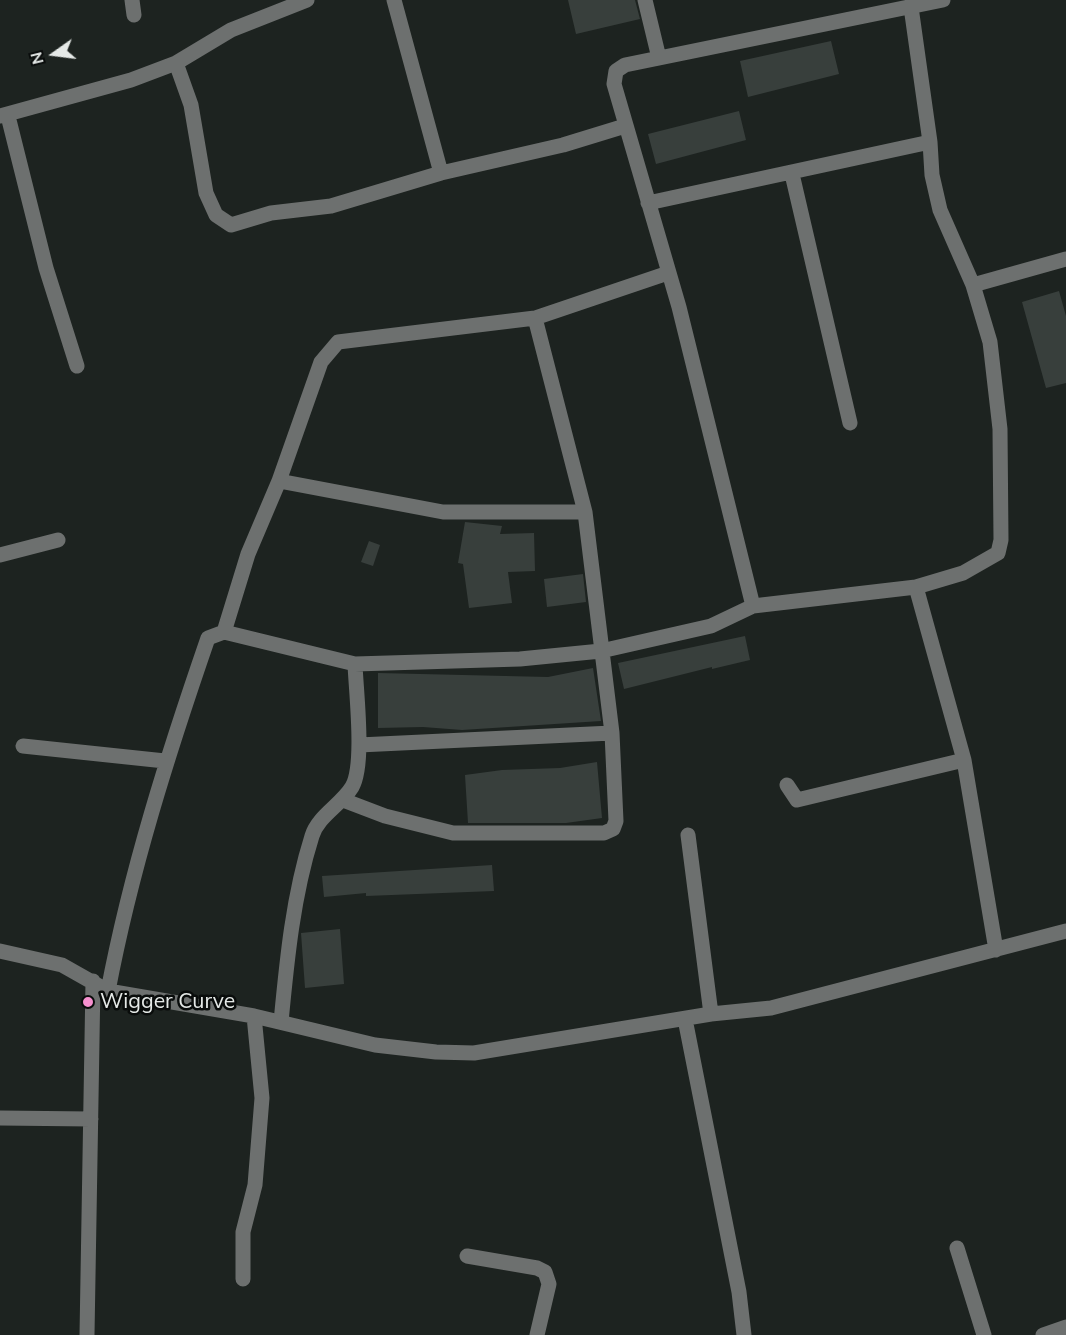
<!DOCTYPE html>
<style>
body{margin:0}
#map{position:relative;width:1066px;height:1335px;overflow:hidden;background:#1d2320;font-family:Mulish,sans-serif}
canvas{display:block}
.north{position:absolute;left:24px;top:24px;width:60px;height:60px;-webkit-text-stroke:4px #090c0b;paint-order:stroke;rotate:256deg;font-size:16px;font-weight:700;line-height:24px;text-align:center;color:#e5e9e7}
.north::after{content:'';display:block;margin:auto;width:21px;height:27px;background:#e5e9e7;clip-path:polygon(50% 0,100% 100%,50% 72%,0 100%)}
</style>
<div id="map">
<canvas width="1066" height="1335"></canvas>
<div class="north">N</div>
</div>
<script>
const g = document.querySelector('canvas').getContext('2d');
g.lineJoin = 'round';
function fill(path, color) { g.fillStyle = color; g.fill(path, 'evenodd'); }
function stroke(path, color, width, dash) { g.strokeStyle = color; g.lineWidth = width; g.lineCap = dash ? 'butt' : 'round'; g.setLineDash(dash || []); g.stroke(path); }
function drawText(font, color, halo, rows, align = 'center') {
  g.font = font + ' Mulish,sans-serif'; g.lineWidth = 5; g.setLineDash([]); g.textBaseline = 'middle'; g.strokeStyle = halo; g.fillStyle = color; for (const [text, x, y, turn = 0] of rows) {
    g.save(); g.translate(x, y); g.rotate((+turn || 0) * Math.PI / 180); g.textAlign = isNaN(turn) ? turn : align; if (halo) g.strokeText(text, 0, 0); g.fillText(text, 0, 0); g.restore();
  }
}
const building = new Path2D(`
 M568,0H635L640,19L576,34Z
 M831,41L839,74L748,97L740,61Z
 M739,111L746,140L656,164L648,134Z
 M1059,291L1066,316V383L1046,388L1022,302Z
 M465,522L502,526L500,534L534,533L535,571L508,572L512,603L469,608L463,564L458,563Z
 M369,541L380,545L373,566L361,562Z
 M583,574L586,602L547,607L544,579Z
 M745,636L750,660L712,669V667L624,689L618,663Z
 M593,668L601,721L462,730L423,727L378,728V673L548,677Z
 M597,762L602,818L566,823H468L465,775L502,770L560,768Z
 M492,865L494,891L366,896V893L324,897L322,876Z
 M340,929L344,984L305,988L301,933Z`);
const minor = new Path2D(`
 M132,0L134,15
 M394,0L441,173
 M645,0L659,58
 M176,63L191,105L206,193L216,215L231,225L271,213L331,206L441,173L563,145L625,126
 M0,116L131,80L176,63L231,30L307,0
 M8,116L46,268L77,366
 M792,174L850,423
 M648,203L930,142
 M973,285L1066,259
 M279,481L443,512H585
 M0,555L58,540
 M916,587L964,760L996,950
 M753,606L679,307L614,84L616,71L625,65L943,0
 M224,632L248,554L279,481L321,362L338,342L535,318L668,273
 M359,745L612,733
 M23,746L165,761
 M787,785L797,800L964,760
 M343,800L385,816L453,833H604L613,829L616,821L612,733L585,512L535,318
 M688,835L711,1014
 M0,951L62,965L108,991L254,1016L375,1045L436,1052L474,1053L711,1014L771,1008L1066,931
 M108,991C131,870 168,754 208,638L224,632L355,664L520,659L601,651L711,626L753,606L916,587L963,573L998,553L1001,540L1000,429L990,342L973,285L940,210L932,175L930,142L911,7
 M685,1019L739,1292L744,1335
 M281,1022C287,959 293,896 312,836C318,816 341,805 352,787C365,765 356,692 355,664
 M0,1118L91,1119
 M957,1248L984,1335
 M467,1256L537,1268L545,1272L549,1284L537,1335
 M243,1279V1232L255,1185L262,1098L254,1016
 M87,1335L93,981
 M1043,1335L1066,1327`);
const markers = [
 [88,1002,6,"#f690cf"]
];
const poiNames = [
 ["Wigger Curve",100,1002]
];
fill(building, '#383f3c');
stroke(minor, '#6d706f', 15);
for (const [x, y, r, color] of markers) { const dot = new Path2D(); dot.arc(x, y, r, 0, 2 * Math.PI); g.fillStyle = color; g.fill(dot); stroke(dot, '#090c0b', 2); }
drawText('21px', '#e5e9e7', '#090c0b', poiNames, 'left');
</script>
